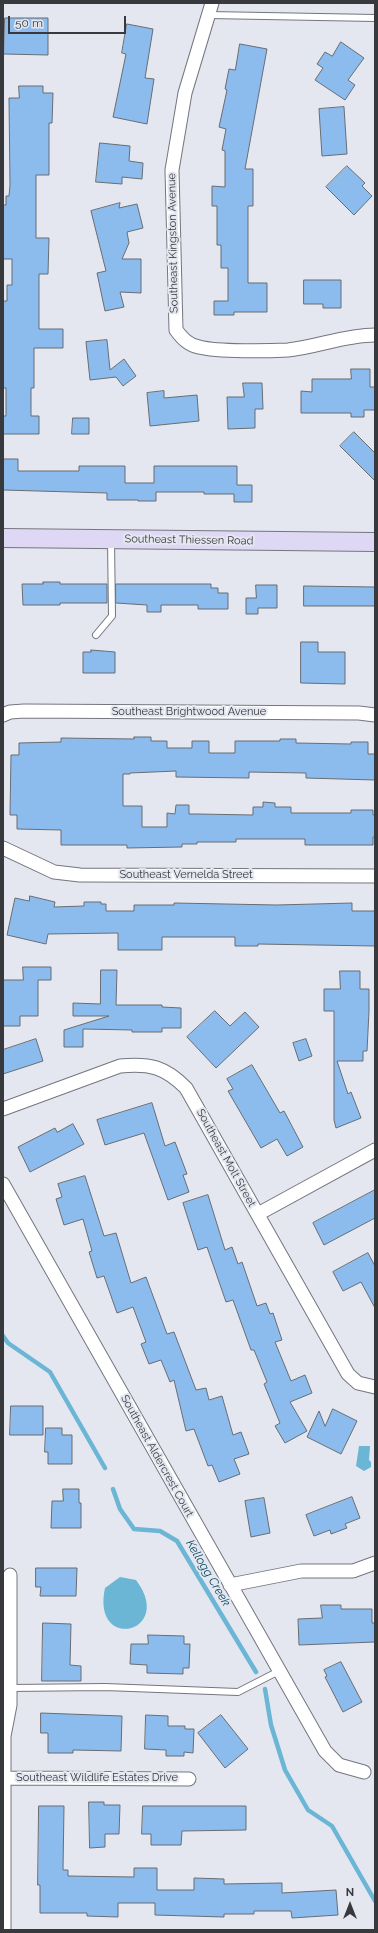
<!DOCTYPE html>
<style>
body{margin:0}
#map{position:relative;width:378px;height:1933px;overflow:hidden;background:#e4e7f0;font-family:Raleway,sans-serif}
canvas{display:block}
.frame{position:absolute;inset:0;border:4px solid #38393d;pointer-events:none}
.north{position:absolute;left:330px;top:1885px;width:40px;height:40px;-webkit-text-stroke:3px #e4e7f0;paint-order:stroke;rotate:0deg;font-size:11px;font-weight:700;line-height:16px;text-align:center;color:#38393d}
.north::after{content:'';display:block;margin:auto;width:14px;height:18px;background:#38393d;clip-path:polygon(50% 0,100% 100%,50% 72%,0 100%)}
.scale{position:absolute;left:8px;top:16px;width:118px;height:18px;box-sizing:border-box;border:2px solid #38393d;border-top:0;padding-left:5px;font-size:12px;line-height:14px;white-space:nowrap;color:#38393d;-webkit-text-stroke:3px #e4e7f0;paint-order:stroke}
</style>
<div id="map">
<canvas width="378" height="1933"></canvas>
<div class="frame"></div>
<div class="north">N</div>
<div class="scale">50 m</div>
</div>
<script>
const g = document.querySelector('canvas').getContext('2d');
g.lineJoin = 'round';
function fill(path, color) { g.fillStyle = color; g.fill(path, 'evenodd'); }
function stroke(path, color, width, dash) { g.strokeStyle = color; g.lineWidth = width; g.lineCap = dash ? 'butt' : 'round'; g.setLineDash(dash || []); g.stroke(path); }
function drawText(font, color, halo, rows, align = 'center') {
  g.font = font + ' Raleway,sans-serif'; g.lineWidth = 4; g.setLineDash([]); g.textBaseline = 'middle'; g.strokeStyle = halo; g.fillStyle = color; for (const [text, x, y, turn = 0] of rows) {
    g.save(); g.translate(x, y); g.rotate((+turn || 0) * Math.PI / 180); g.textAlign = isNaN(turn) ? turn : align; if (halo) g.strokeText(text, 0, 0); g.fillText(text, 0, 0); g.restore();
  }
}
const water = new Path2D(`
 M359,1446H370L369,1460L371,1462V1467L364,1471L356,1466Z
 M120,1577L136,1580C176,1633 91,1653 105,1588Z`);
const stream = new Path2D(`
 M3,1336L8,1343L50,1372L105,1468
 M113,1489L120,1509L134,1529L160,1531L177,1541L256,1672
 M265,1689L271,1725L285,1770L308,1810L332,1826L375,1901`);
const building = new Path2D(`
 M5,18H48V55L4,54Z
 M127,24L153,29L145,78L154,79L147,124L113,117L126,54L122,53Z
 M341,42L364,58L348,80L355,85L345,100L315,80L323,68L317,64L325,52L332,56Z
 M240,44L267,49L245,169H253V206H248V283H267V312H234V315H214V301H228V268H221V245H217V206H212V186L225,187V151L222,150L226,129L219,127L227,90L225,89L229,69L235,70Z
 M19,86H43V93H53L52,123H49V175H36V238H49L48,274H39V329H63V348H34V388H31V416H39V434H3V416H6V388H3V301H7V285H12V259H3V205H6V196H9L10,185L9,98H19Z
 M344,107L347,154L322,156L319,109Z
 M100,143L130,146L129,161L143,163L142,179L122,177V184L96,182Z
 M347,166L365,183L362,186L372,196L354,215L326,187Z
 M120,203L119,208L137,204L143,228L127,232L129,243L122,259H141V293L120,292L124,307L105,311L97,273L106,271L91,211Z
 M304,280H341V308H323V304H304Z
 M107,340L110,370L124,359L136,376L123,386L116,377L90,380L86,342Z
 M351,369H370V387H375V410H364V417H351V413H301V391L312,392V379H351Z
 M243,383H262L263,409H255V428L228,429L227,397H244Z
 M164,391V398L197,395L199,421L150,426L147,393Z
 M73,418H89V434H72Z
 M354,432L375,453V481L340,446Z
 M3,459H18V471H79V466H125V483H154V466H237V485H252V502H234V494H204V492H156V501H138V500H107V493L3,490Z
 M43,582H60V584H107V603H60V605H23L22,584H43Z
 M116,584H211V588H218V593H228V609H198V605H161V612H147V605L116,603Z
 M256,585H277V608H258V614H246V598H256Z
 M304,586L375,587V606H304Z
 M301,642H318V652H345V684L301,683Z
 M91,650L115,652V673H83V652H91Z
 M134,737H151V741H167V748H192V741H209V753H235V741H280V739H296V743L351,744V742H368V754H375V780L306,778V773L249,772V778L176,777V771L130,773V774H123V806H142V827H167V813L175,814L176,805H189V814H197L253,815V807H263V802L275,803V807H291V813H351V810H373V815H375V837H373V845H305V839H236V842H197V844H182V847L127,848V845H61V830L17,829V815H10L11,755H19V743L61,742V738L134,739Z
 M30,896L55,902L54,907L84,906V902H101V904H106V911H134V905H174V903L277,905L352,903V911H375V946L258,944V946H235V937H162V950H118V933L48,934L46,944L7,935L15,898L29,901Z
 M23,967H51V980H38V1016H20V1026H3V980H23Z
 M101,970H117L116,1005H162V1007L181,1008V1028H162V1032H132V1030L83,1029V1047H64V1030L109,1016H73V1003L100,1004Z
 M340,971H360V989H369V1011L367,1051H363V1061H337L348,1094L351,1092L361,1118L336,1128L334,1120V1011H324V989H340Z
 M215,1011L230,1026L245,1012L259,1027L216,1068L187,1037Z
 M36,1039L43,1061L3,1074V1050Z
 M306,1039L312,1056L299,1061L293,1043Z
 M252,1065L280,1113L284,1111L303,1147L287,1156L277,1139L261,1148L228,1091L233,1089L227,1079Z
 M152,1103L165,1146L175,1142L187,1174L183,1175L189,1192L168,1200L144,1133L105,1145L97,1120Z
 M73,1124L84,1144L30,1172L18,1147L55,1128L57,1132Z
 M85,1176L104,1236L116,1233L131,1283L146,1277L167,1334L174,1332L196,1390L206,1388L209,1400L222,1396L233,1435L241,1432L249,1454L234,1459L240,1474L219,1482L212,1465L208,1466L194,1429L186,1431L174,1380L170,1382L161,1360L149,1364L141,1344L146,1342L133,1307L117,1313L104,1276L97,1278L89,1252L92,1251L83,1219L64,1225L56,1199L62,1197L58,1184Z
 M375,1190V1218L324,1245L313,1223Z
 M208,1195L225,1250L232,1247L238,1264L242,1262L257,1306L266,1303L270,1314L273,1313L282,1340L275,1342L291,1381L305,1375L312,1393L290,1402L307,1431L285,1443L275,1426L280,1423L264,1384L267,1382L254,1350H251L233,1300L226,1302L207,1247L198,1250L183,1203Z
 M368,1253L375,1266V1308L361,1282L343,1291L333,1272Z
 M11,1406H43V1435H10Z
 M333,1409L357,1421L341,1454L307,1437L319,1411L325,1426Z
 M46,1428H62V1435H72V1464H48V1452H45Z
 M63,1489H79V1503H81V1528H51L52,1501H63Z
 M352,1497L360,1518L345,1524L347,1528L331,1534L330,1530L314,1536L306,1515Z
 M264,1498L270,1533L251,1537L245,1501Z
 M36,1568H77L76,1596H40L41,1587H36Z
 M321,1605H341V1609H372V1623H375V1642L299,1645L298,1619L322,1618Z
 M43,1623L71,1624L70,1665L81,1666V1681H42Z
 M148,1635L184,1636V1644H190L189,1668H183V1674L147,1673V1665L130,1664L131,1644H148Z
 M341,1662L362,1702L343,1712L325,1677L327,1676L324,1670Z
 M41,1713L122,1716L121,1751L73,1750V1753H48V1733H41Z
 M146,1715L168,1716V1726H185V1729H194L193,1753L184,1752V1756H166V1750L145,1749Z
 M221,1715L248,1749L225,1768L198,1733Z
 M89,1802H104V1805H120L119,1834H105V1847L90,1848Z
 M39,1806H64L63,1870H68V1876L134,1877V1868H157V1890H194V1878L224,1879V1884L282,1883V1893L336,1890L338,1915L292,1918L291,1911H254V1914H224V1917L155,1915V1903H118V1917L87,1916V1913H40V1885H38Z
 M143,1806H246V1830L182,1831L181,1845H151V1834H142Z`);
const service = new Path2D(`
 M209,15L375,18
 M96,635L112,616L111,540
 M10,1688L105,1687L238,1692L279,1671`);
const minor = new Path2D(`
 M212,3L185,93L172,170L176,330C182,338 188,345 199,347C218,352 268,351 288,350C317,347 345,335 375,335
 M3,715L10,712L24,711L359,713L375,715
 M3,848L54,872L80,875L375,876
 M3,1109L120,1066C150,1063 165,1067 186,1088L348,1374L358,1383L375,1387
 M3,1184L325,1751L339,1765L364,1772
 M258,1214L375,1150
 M230,1585L301,1571H353L375,1563
 M4,1778L189,1779
 M4,1930V1736L10,1705V1575`);
const secondary = new Path2D(`
 M3,538L375,542`);
const streetNames = [
 ["Southeast Kingston Avenue",173,243,-91],
 ["Southeast Thiessen Road",189,540,1],
 ["Southeast Brightwood Avenue",189,712],
 ["Southeast Vernelda Street",186,875],
 ["Southeast Molt Street",226,1158,61],
 ["Southeast Aldercrest Court",157,1456,61],
 ["Southeast Wildlife Estates Drive",97,1778]
];
const waterNames = [
 ["Kellogg Creek",208,1573,59]
];
fill(water, '#6bb5d5');
stroke(stream, '#6bb5d5', 4.5);
fill(building, '#8cbced');
stroke(building, '#676d74', 1);
stroke(service, '#74767e', 8);
stroke(minor, '#74767e', 15);
stroke(secondary, '#74767e', 20);
stroke(service, '#fff', 6);
stroke(minor, '#fff', 13);
stroke(secondary, '#dfd8f5', 18);
drawText('11px', '#38393d', '#e4e7f0', streetNames);
drawText('italic 12px', '#03465c', '#e4e7f0', waterNames);
</script>
